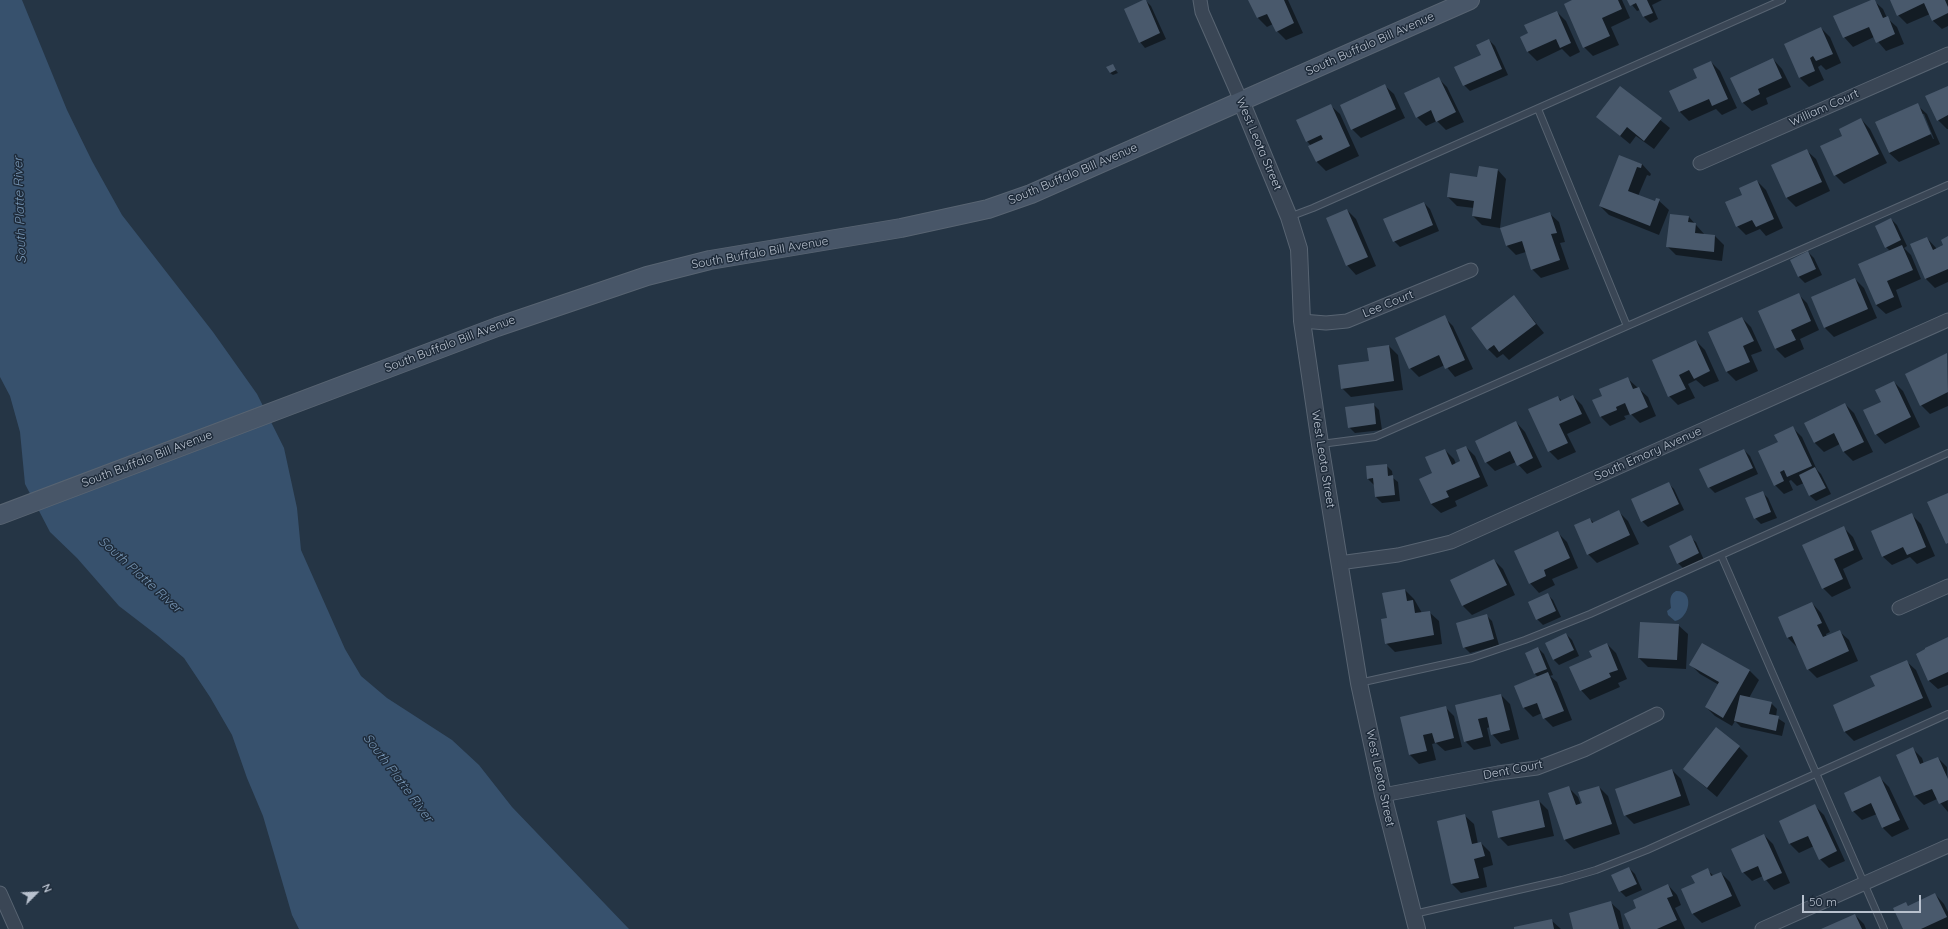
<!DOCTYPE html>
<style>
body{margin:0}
#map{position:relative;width:1948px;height:929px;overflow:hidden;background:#253545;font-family:Quicksand,sans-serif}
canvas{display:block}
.north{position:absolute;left:16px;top:873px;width:40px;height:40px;-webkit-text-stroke:3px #1e2b3a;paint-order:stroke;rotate:66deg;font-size:11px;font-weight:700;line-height:16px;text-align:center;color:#b8c1ce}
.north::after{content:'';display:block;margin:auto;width:14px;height:18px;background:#b8c1ce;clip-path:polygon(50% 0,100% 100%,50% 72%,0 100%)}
.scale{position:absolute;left:1802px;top:895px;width:119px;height:18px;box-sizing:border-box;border:2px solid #b8c1ce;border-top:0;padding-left:5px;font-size:12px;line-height:14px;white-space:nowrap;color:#b8c1ce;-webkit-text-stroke:3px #1e2b3a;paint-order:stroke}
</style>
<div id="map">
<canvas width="1948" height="929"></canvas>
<div class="north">N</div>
<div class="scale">50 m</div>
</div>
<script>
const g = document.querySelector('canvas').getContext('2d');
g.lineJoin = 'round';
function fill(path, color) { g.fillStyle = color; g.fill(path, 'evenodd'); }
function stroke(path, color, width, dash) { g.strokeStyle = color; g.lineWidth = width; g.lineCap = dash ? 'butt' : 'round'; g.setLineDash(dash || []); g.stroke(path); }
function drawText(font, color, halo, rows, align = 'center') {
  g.font = font + ' Quicksand,sans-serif'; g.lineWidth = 3; g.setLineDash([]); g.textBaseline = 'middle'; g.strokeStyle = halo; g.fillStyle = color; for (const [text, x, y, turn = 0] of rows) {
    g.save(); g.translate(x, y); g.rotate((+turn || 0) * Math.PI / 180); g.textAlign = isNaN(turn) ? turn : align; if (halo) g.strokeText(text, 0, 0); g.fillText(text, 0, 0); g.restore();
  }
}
const water = new Path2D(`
 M0,0H22L67,110L92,161L122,215L213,332L257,394L284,448L297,508L301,550L345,649L361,676L387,698L452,740L479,765L512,807L629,929H299L292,915L263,816L247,778L232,735L210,697L184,658L158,636L119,606L77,558L50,532L25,484L20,432L10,396L0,377Z
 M1676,591C1695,590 1690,618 1675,621L1668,615L1667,611L1671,608C1670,601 1669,595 1676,591Z`);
const shadow = new Path2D(`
 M1145,0L1151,6L1166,39L1145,48L1140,42Z
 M1250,0H1288L1303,33L1286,40L1277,31L1273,24L1267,27L1258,18Z
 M1574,0H1622L1630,18L1611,27L1619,45L1593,56L1584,47Z
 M1628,0H1662L1652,5L1658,19L1650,23L1644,17L1640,10L1637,11Z
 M1873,0L1883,9L1887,18L1897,27L1904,44L1886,51L1874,37L1853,47L1844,37Z
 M1891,0H1948V26L1942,29L1932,20L1930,14L1907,24L1898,15Z
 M1557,12L1566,21L1580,52L1570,57L1562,49L1537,61L1528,52L1529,33Z
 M1821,28L1830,37L1841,63L1826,70L1821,65L1818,67L1824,80L1809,87L1800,78L1785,44Z
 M1489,40L1495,46L1508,75L1470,91L1464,85L1482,56Z
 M1773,59L1782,69L1791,87L1766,98L1768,104L1752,111L1742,102Z
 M1711,62L1720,71L1737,108L1722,115L1716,109L1689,121L1680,112L1671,91L1698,79Z
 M1112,65L1118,73L1113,75L1110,73Z
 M1438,78L1447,87L1464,122L1446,130L1437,121L1426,126L1417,117Z
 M1384,85L1394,94L1405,118L1361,138L1352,129Z
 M1620,87L1670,128L1654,149L1636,136L1630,144L1597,117Z
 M1948,87V129H1947L1938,120Z
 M1330,105L1340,114L1359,156L1326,171L1317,162L1311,146L1307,141Z
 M1917,105L1927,114L1940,144L1899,162L1889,153L1876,123ZM1921,114H1924L1934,139H1933Z
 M1861,119L1870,129L1887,163L1844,184L1835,175L1844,136Z
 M1806,150L1816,159L1830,191L1796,207L1787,198L1772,166Z
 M1619,156L1642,164L1651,174L1650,176L1647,175L1638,196L1656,203L1657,199L1669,210L1659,235L1609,215L1600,206Z
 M1497,169L1506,179L1500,228L1482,225L1473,216L1474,208L1457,206L1448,197L1478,178Z
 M1757,181L1766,190L1783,228L1766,236L1760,229L1746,235L1737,226Z
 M1424,203L1430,209L1439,231L1400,247L1394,241Z
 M1347,210L1356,219L1376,266L1356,275L1347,265Z
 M1549,213L1559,222L1565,242L1560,243L1569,269L1541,278L1532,269L1526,252L1516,255L1507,246L1501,229Z
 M1689,217L1705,235L1715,236L1724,245L1722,261L1676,255L1667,246Z
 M1891,219L1897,225L1907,246L1904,248L1911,255L1921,279L1896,290L1902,307L1886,314L1876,305L1890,251L1886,247Z
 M1927,238L1937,249L1945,246L1948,238V282L1935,288L1926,279L1911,245Z
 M1808,252L1814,258L1822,275L1805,283L1799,277L1791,260Z
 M1855,279L1864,288L1877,318L1834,337L1825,328Z
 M1798,294L1807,303L1819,330L1800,339L1804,349L1785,358L1775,348Z
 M1514,296L1544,333L1509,360L1503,354L1497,358L1488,349Z
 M1444,317L1453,326L1473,369L1455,377L1445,365L1419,377L1410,368Z
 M1742,318L1751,327L1762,351L1751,355L1758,371L1736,381L1727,372Z
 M1696,341L1705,350L1719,381L1704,387L1696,380L1688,384L1695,398L1678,405L1669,396L1653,361Z
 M1389,346L1398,355L1403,390L1351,397L1342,388Z
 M1947,355L1948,406L1930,414L1921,405L1906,375Z
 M1627,378L1648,397L1656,416L1640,423L1631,414L1624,416L1626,419L1610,426L1601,417L1594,400L1604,396Z
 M1894,382L1903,391L1920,427L1885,444L1876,434L1882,402Z
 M1573,396L1582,405L1591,423L1567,434L1576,452L1558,460L1549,451L1558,397L1562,401Z
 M1373,404L1379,410L1382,430L1355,433L1349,427Z
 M1845,404L1854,413L1873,452L1853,461L1844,452L1840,444L1824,452L1814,442Z
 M1516,422L1525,432L1542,467L1527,474L1516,462L1495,471L1486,462Z
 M1793,428L1802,437L1817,470L1821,474L1831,494L1816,501L1810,496L1804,483L1797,486L1791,480L1789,481L1793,490L1784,494L1775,485Z
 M1466,447L1475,456L1488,486L1455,501L1457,506L1441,513L1431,504L1434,474L1445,450L1454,459L1456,464L1462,461Z
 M1744,450L1750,456L1758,474L1715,493L1709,487Z
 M1386,465L1392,471L1393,478L1398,482L1400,501L1382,503L1376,497L1374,485L1368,479Z
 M1668,483L1674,489L1684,510L1648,527L1642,521Z
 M1762,492L1768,498L1777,518L1761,524L1755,518Z
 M1619,512L1628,521L1639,544L1597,563L1588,554L1590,519L1594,523Z
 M1912,515L1921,524L1935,556L1917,564L1910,557L1892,565L1882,556Z
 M1844,528L1853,537L1863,559L1843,569L1851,588L1832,597L1823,588Z
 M1558,533L1567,542L1578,568L1552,579L1555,585L1539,593L1530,583Z
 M1690,537L1696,542L1704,560L1684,569L1678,563Z
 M1494,560L1503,569L1515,595L1472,615L1463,606Z
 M1405,590L1414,599L1422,613L1429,612L1439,621L1442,644L1395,652L1386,643L1388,619Z
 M1547,594L1553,600L1561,617L1543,625L1537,619Z
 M1812,603L1821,613L1830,632L1826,634L1827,637L1839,631L1849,640L1858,661L1817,678L1808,669L1797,647L1788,638L1779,618Z
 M1486,615L1492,621L1499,645L1470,653L1464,647Z
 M1678,625L1688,634L1686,669L1648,667L1639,658Z
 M1566,634L1572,640L1579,656L1559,665L1553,659Z
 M1948,638V685L1938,689L1928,680Z
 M1607,644L1616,653L1627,679L1618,683L1620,687L1590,700L1581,690L1593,658Z
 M1703,644L1750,671L1759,680L1749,698L1771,703L1777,709L1776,717L1785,723L1782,736L1741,727L1735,721L1732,726L1715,716L1706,707L1719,685L1700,674L1691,665Z
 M1538,648L1544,654L1553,675L1550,676L1557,682L1572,720L1553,727L1544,718L1542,713L1533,717L1524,708L1515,686L1538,677L1535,674L1526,653Z
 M1906,661L1916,670L1932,707L1854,741L1845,732L1834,705L1876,687Z
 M1501,695L1510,704L1519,739L1501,744L1492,734L1490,727L1487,728L1491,746L1474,750L1465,741L1457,706Z
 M1445,707L1454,716L1462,747L1445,751L1436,743L1432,744L1436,760L1419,764L1410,755L1401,718Z
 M1739,747L1748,756L1717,797L1684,769Z
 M1912,748L1922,758L1924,764L1938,758L1947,767L1948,812L1937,799L1924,805L1915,796L1897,755Z
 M1672,770L1681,779L1690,805L1634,824L1625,815Z
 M1880,778L1889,787L1909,829L1892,837L1883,828L1877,814L1862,820L1853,811Z
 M1599,787L1608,796L1620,834L1574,849L1565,840L1550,794L1569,788L1578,797L1581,805Z
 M1539,801L1548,810L1554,836L1508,846L1499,837Z
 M1815,806L1824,815L1845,861L1829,868L1820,859L1814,846L1799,853L1790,844L1780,822Z
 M1464,815L1474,824L1478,844L1481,843L1490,852L1493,865L1483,868L1487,887L1461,893L1452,884Z
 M1764,835L1773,844L1790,883L1774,890L1763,876L1752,881L1743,872Z
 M1629,868L1635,874L1642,890L1626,897L1620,891Z
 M1707,870L1714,876L1721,873L1730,882L1741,906L1702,923L1693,914L1682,890L1696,884Z
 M1668,885L1677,895L1681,905L1675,908L1685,929H1632L1637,908Z
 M1935,894L1944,904L1948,912V929H1904L1906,903L1909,907Z
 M1610,902L1620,911L1624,929H1574Z
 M1855,915L1864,924L1866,929H1823Z
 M1551,920L1561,929H1515Z`);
const building = new Path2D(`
 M1143,0H1146L1160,33L1139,43L1124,9Z
 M1248,0H1284L1294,23L1276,32L1267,14L1257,18Z
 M1572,0H1618L1622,9L1602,18L1610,36L1583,48L1564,4Z
 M1627,0H1647L1653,13L1643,17L1636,3L1630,6Z
 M1871,0H1875L1883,18L1888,16L1895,34L1876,43L1869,27L1843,38L1833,16Z
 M1890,0H1945L1948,7V13L1932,21L1924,3L1897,16Z
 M1557,11L1571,43L1560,48L1556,39L1527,52L1520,37L1528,33L1524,25Z
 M1821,27L1833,54L1816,61L1813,56L1810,58L1815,71L1799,78L1784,44Z
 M1489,39L1502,69L1463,86L1454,67L1481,55L1476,45Z
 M1773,58L1782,78L1758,89L1760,94L1742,103L1730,78Z
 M1711,61L1728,99L1712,106L1709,99L1679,112L1669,91L1697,78L1693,69Z
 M1113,64L1116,70L1110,73L1106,67Z
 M1439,77L1456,112L1436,122L1431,110L1416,118L1404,93Z
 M1385,84L1396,109L1351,130L1340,105Z
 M1620,86L1662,118L1644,141L1627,127L1620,136L1596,117Z
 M1948,86V115L1937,121L1925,96Z
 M1918,103L1931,134L1889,153L1875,122Z
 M1331,104L1350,146L1316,162L1308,146L1323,139L1321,135L1306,142L1296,120Z
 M1861,118L1879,154L1834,176L1820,146L1842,136L1839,129Z
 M1807,149L1822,182L1786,198L1771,165Z
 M1619,155L1642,164L1641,168L1637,167L1628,191L1655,201L1656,198L1660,199L1650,226L1599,206Z
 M1479,166L1498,169L1491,219L1472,216L1474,201L1447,197L1450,173L1477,177Z
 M1757,180L1774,219L1756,227L1752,220L1736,227L1725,202L1742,195L1739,188Z
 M1424,202L1433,225L1393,242L1383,219Z
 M1347,209L1368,257L1346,266L1326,218Z
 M1550,212L1557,233L1551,234L1560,260L1531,270L1522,241L1506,246L1500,228Z
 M1670,214L1689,216L1688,222L1696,223L1695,233L1715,235L1714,252L1666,247Z
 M1891,218L1901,240L1885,248L1875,226Z
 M1948,236V269L1925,279L1910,244L1927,237L1933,250L1943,245L1941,240Z
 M1902,245L1913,270L1887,281L1894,297L1876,305L1858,264Z
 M1808,251L1816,269L1798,277L1790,260Z
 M1855,278L1868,309L1824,328L1811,297Z
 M1799,293L1811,321L1791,330L1796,340L1775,349L1758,311Z
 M1514,295L1536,324L1499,352L1494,345L1487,350L1471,328Z
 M1445,315L1465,360L1445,369L1439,355L1409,369L1395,338Z
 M1742,317L1754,341L1743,346L1750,362L1726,372L1708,332Z
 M1696,340L1710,371L1694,379L1689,370L1679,375L1686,389L1668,397L1652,360Z
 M1389,345L1394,381L1341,389L1338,365L1369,361L1367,348Z
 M1947,353L1948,392L1920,406L1905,374Z
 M1628,377L1633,389L1639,387L1648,407L1630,415L1625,403L1616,407L1617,410L1600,417L1592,400L1602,396L1599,389Z
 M1894,381L1911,417L1875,435L1863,410L1881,402L1875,390Z
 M1573,395L1582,414L1559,424L1568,443L1548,452L1528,409L1558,396L1560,401Z
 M1374,403L1376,424L1348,428L1345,407Z
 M1845,403L1864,442L1843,452L1834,433L1814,443L1804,423Z
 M1516,421L1533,458L1517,466L1510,451L1485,463L1475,441Z
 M1793,426L1812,466L1787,477L1784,470L1780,472L1784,481L1774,486L1758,451L1778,442L1774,435Z
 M1466,446L1480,477L1446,491L1449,497L1431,504L1419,479L1432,473L1425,457L1445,449L1452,465L1460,461L1456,450Z
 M1744,449L1753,468L1708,488L1699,469Z
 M1387,464L1388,476L1393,475L1395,495L1375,497L1373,478L1367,479L1366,466Z
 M1815,467L1826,488L1809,496L1799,475Z
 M1669,482L1679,504L1641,522L1631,499Z
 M1763,491L1771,512L1754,519L1745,498Z
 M1948,493V543L1946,544L1927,502Z
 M1619,510L1630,535L1587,555L1574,525L1590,518L1592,523Z
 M1912,513L1926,547L1907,555L1903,547L1882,557L1871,531Z
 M1844,526L1854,550L1834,559L1843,579L1822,589L1802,545Z
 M1558,531L1570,558L1544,570L1546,576L1529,584L1514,551Z
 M1691,535L1699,553L1677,564L1669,546Z
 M1494,559L1507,585L1462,606L1450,580Z
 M1405,589L1407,601L1413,600L1415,613L1430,611L1434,635L1385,644L1381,619L1387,618L1382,593Z
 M1548,593L1556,611L1536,620L1528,602Z
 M1812,602L1822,623L1817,625L1823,637L1840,630L1849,651L1807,670L1792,636L1787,638L1778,617Z
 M1487,614L1494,639L1463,648L1456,623Z
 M1640,622L1679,624L1677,660L1638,658Z
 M1566,633L1574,650L1553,660L1545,643Z
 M1948,637V672L1928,681L1916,654L1925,649V648Z
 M1607,643L1618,670L1609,673L1611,677L1580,691L1569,667L1592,657L1589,651Z
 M1702,643L1750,670L1723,718L1705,707L1719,682L1689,665Z
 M1538,647L1547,669L1534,674L1525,653Z
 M1907,660L1923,698L1844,732L1833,705L1875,686L1870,676Z
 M1548,672L1564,711L1543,719L1537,703L1523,708L1514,686Z
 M1501,694L1510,730L1491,735L1487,717L1478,719L1483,737L1464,742L1455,705Z
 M1740,695L1772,702L1769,714L1779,716L1776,731L1734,721Z
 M1446,706L1454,738L1435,743L1432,733L1423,735L1427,751L1409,755L1400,717Z
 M1716,727L1740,746L1707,788L1683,769Z
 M1913,747L1920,764L1938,757L1948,779V800L1939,804L1932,789L1914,796L1896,755Z
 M1672,769L1681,796L1624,816L1615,789Z
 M1880,776L1900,820L1882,828L1871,803L1852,812L1844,793Z
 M1569,786L1576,805L1582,803L1578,792L1599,786L1612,824L1564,840L1548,793Z
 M1539,800L1545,827L1498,838L1492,811Z
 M1815,804L1837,851L1819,860L1808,836L1789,844L1779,821Z
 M1465,814L1472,844L1481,842L1485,856L1474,859L1479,878L1451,884L1437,821Z
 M1764,834L1782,873L1764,881L1758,866L1742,873L1731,849Z
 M1629,867L1637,884L1619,892L1611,875Z
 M1708,868L1711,876L1721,872L1732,896L1692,914L1681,889L1695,883L1691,876Z
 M1668,884L1673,896L1667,898L1677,920L1657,929H1631L1624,914L1636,908L1633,900Z
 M1935,893L1947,917L1921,929H1903L1893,908L1906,902L1908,906Z
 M1611,901L1619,929H1573L1569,913Z
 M1855,914L1862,929H1821Z
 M1552,919L1554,929H1514V927Z`);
const service = new Path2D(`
 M1538,109L1627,326
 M1289,217L1313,208L1782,0
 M1321,444L1375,437L1948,185
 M1721,555L1884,929
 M1359,683L1472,658L1525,640L1590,614L1948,453
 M1414,914L1562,880L1596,870L1647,850L1948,714`);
const minor = new Path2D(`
 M1200,0L1202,12L1241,101
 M1700,163L1948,54
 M1302,321L1326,323L1347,321L1471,270
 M1339,563L1398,555L1451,542L1948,320
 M1899,608L1948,586
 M1383,795L1498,773L1537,768L1584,750L1657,714
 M0,893L16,929
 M1762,929L1948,846`);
const tertiary = new Path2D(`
 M1241,101L1289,217L1299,249L1302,321L1320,444L1359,683L1383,795L1417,929`);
const secondary = new Path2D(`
 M0,515L497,327L647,276L710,260L901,228L988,209L1031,194L1470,0`);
const streetNames = [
 ["South Buffalo Bill Avenue",1370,44,-24],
 ["William Court",1824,108,-24],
 ["West Leota Street",1259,144,67],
 ["South Buffalo Bill Avenue",1073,174,-23],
 ["South Buffalo Bill Avenue",760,253,-10],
 ["Lee Court",1388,304,-22],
 ["South Buffalo Bill Avenue",450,344,-21],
 ["South Emory Avenue",1648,454,-24],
 ["South Buffalo Bill Avenue",147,459,-21],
 ["West Leota Street",1323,459,81],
 ["Dent Court",1513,770,-11],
 ["West Leota Street",1380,778,78]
];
const waterNames = [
 ["South Platte River",20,210,-92],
 ["South Platte River",140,575,42],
 ["South Platte River",398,778,53]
];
fill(water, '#37516d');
fill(shadow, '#0007');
fill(building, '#49596c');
stroke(service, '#586472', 8);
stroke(minor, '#586472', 15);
stroke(tertiary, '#586472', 18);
stroke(secondary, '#586472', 20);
stroke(service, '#3a4655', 6);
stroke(minor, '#3a4655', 13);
stroke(tertiary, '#3a4655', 16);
stroke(secondary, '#485668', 18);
drawText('12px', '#b8c1ce', '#1e2b3a', streetNames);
drawText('italic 13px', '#7594b3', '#1e2b3a', waterNames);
</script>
